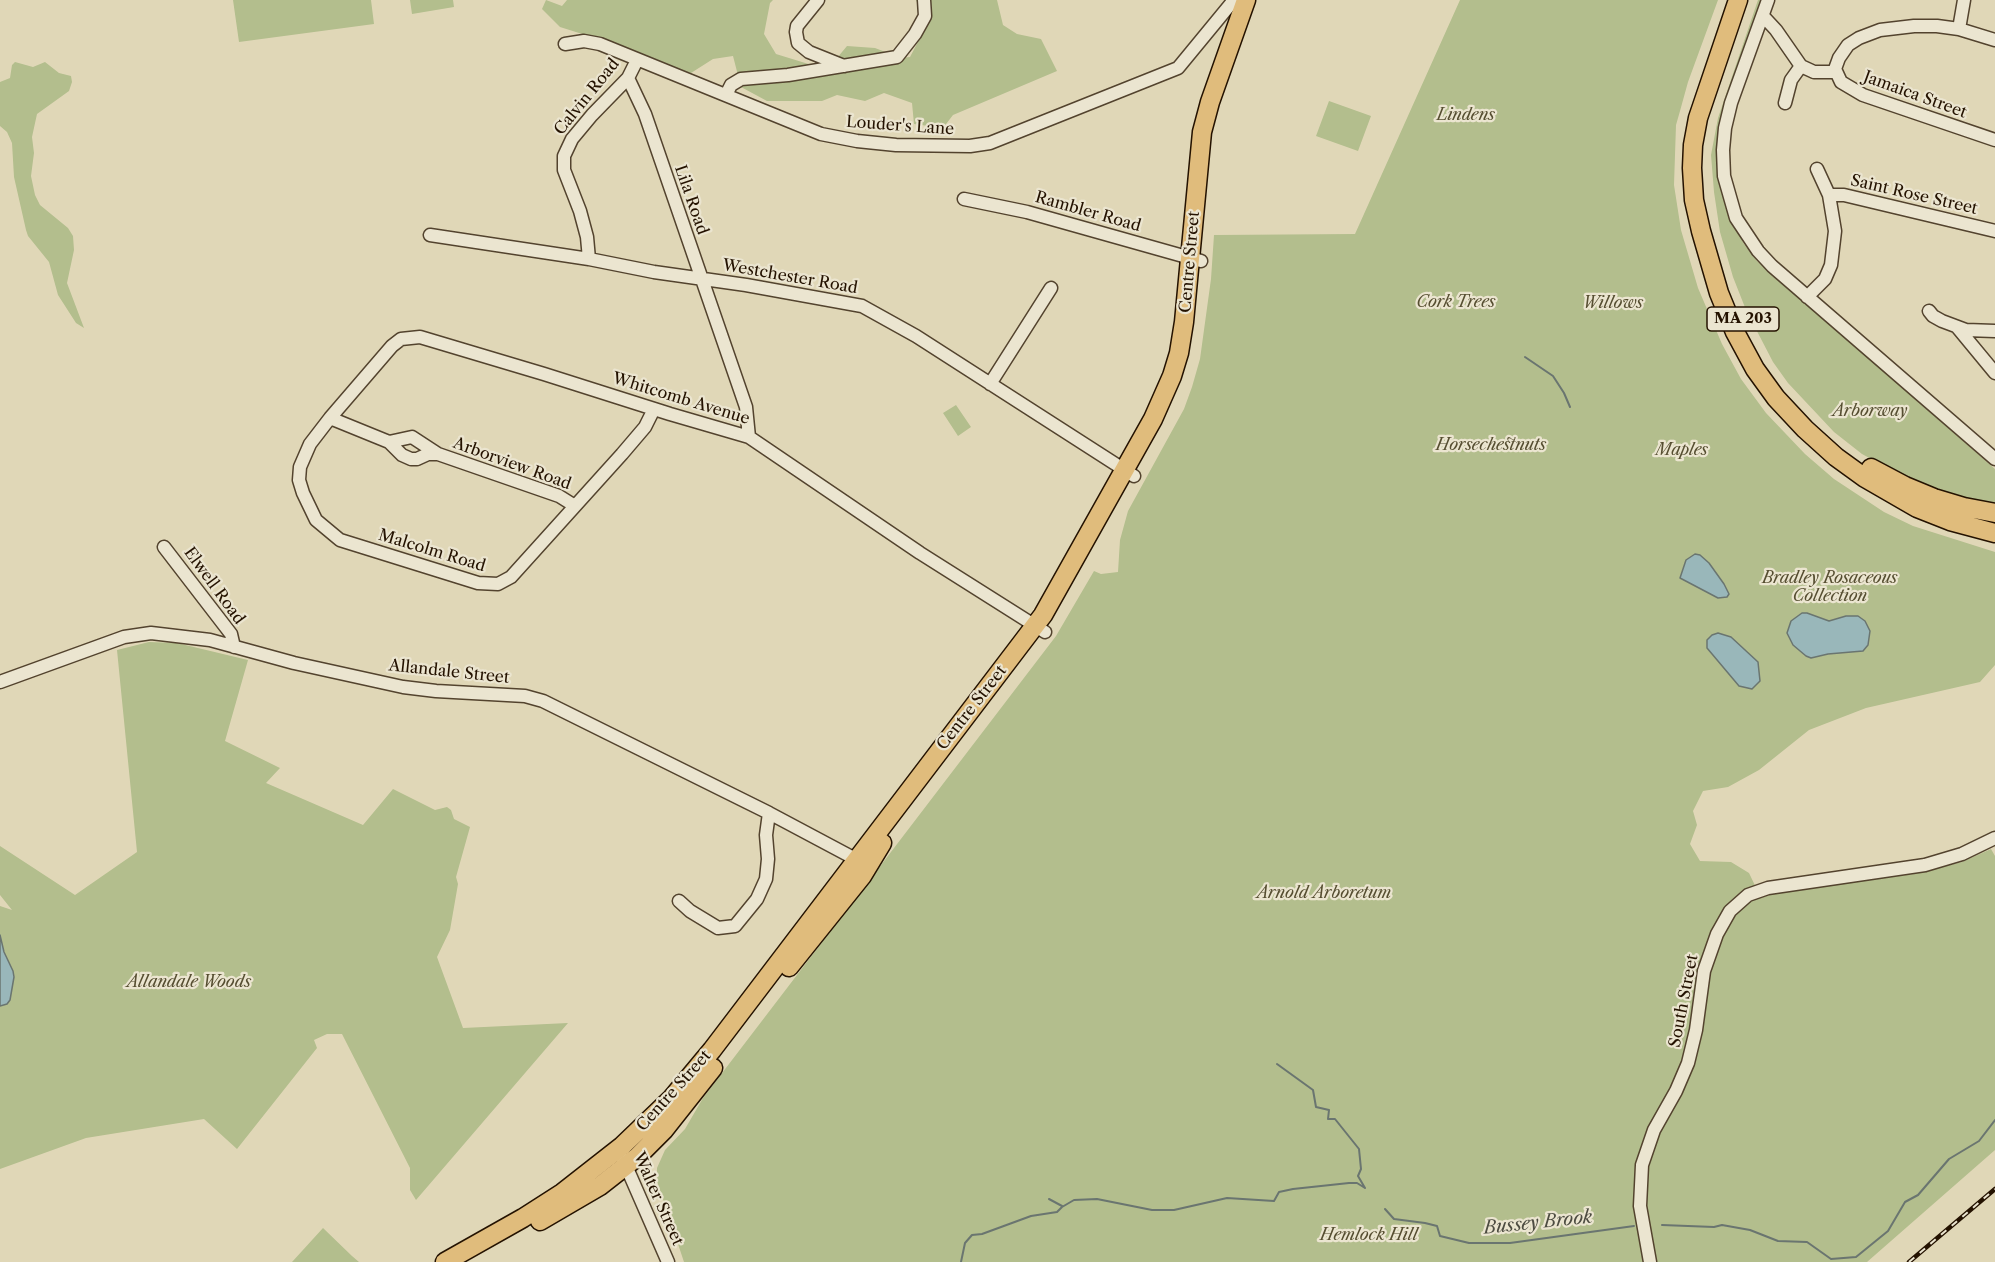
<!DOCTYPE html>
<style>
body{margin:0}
canvas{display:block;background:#e0d7b7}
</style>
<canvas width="1995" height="1262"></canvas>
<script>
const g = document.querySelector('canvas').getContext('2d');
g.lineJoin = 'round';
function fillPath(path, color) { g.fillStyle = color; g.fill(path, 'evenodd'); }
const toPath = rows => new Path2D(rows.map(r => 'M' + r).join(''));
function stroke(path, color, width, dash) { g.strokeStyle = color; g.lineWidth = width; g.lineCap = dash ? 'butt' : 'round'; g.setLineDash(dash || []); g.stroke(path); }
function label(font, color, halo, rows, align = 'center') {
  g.font = font + ' "Libre Caslon Text",serif'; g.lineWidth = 4.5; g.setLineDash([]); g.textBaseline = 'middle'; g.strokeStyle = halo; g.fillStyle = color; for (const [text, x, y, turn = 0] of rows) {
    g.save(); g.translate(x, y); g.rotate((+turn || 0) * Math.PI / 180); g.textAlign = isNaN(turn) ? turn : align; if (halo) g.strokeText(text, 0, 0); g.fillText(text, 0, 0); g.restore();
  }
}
fillPath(toPath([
 [233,0,371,0,374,24,239,42],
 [410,0,453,0,454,7,412,14],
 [546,0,562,6,567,0,773,0,770,3,764,34,776,54,815,66,832,64,847,46,875,48,901,58,910,57,920,38,923,15,916,0,997,0,1003,25,1017,34,1041,39,1057,71,953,115,943,128,914,124,912,103,884,93,865,101,837,95,822,101,767,101,741,87,733,56,713,59,691,73,634,58,614,44,560,27,542,9],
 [1460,0,1718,0,1688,82,1680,111,1676,125,1674,185,1681,230,1698,288,1722,344,1741,379,1766,413,1805,454,1834,479,1884,512,1913,526,1995,552,1995,665,1980,682,1866,708,1809,730,1759,770,1728,787,1703,791,1693,811,1697,825,1690,844,1700,861,1731,862,1749,873,1761,898,1778,892,1914,874,1962,862,1991,849,1995,856,1995,1150,1867,1262,684,1262,657,1181,657,1168,665,1150,685,1129,703,1098,1056,636,1094,571,1101,574,1118,572,1120,540,1128,511,1184,409,1192,387,1200,359,1211,279,1214,235,1355,234],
 [1758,0,1764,0,1720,132,1717,158,1718,173,1721,189,1734,225,1744,244,1757,261,1995,469,1995,505,1924,488,1862,454,1834,432,1788,383,1773,362,1746,310,1733,277,1720,232,1714,192,1711,155,1718,118],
 [15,62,33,67,45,62,59,73,71,76,72,82,69,91,37,114,32,137,34,153,31,176,35,195,40,205,68,228,73,236,74,250,67,283,84,328,76,323,58,295,49,262,28,236,26,230,14,177,12,143,7,132,0,126,0,82,10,78,12,65],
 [1329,101,1371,116,1358,151,1316,136],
 [956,405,971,427,958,436,943,413],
 [149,642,177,643,248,660,225,741,280,768,266,783,363,825,393,789,435,810,447,807,451,810,454,819,470,827,456,877,458,884,450,930,437,957,463,1028,568,1023,416,1200,410,1190,410,1168,342,1034,327,1034,314,1040,317,1048,237,1149,204,1119,86,1138,0,1169,0,906,12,910,0,895,0,846,75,895,137,852,117,650],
 [323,1228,352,1256,359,1262,292,1262]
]), '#b3be8d');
const water = toPath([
 [1695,554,1700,555,1709,563,1724,584,1729,594,1727,597,1718,598,1680,578,1686,560,1695,554],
 [1802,613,1807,613,1829,621,1846,616,1858,616,1865,621,1870,631,1868,645,1863,651,1828,654,1811,658,1806,656,1793,645,1787,633,1791,621,1802,613],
 [1718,633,1731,637,1758,662,1760,681,1752,689,1739,686,1707,648,1707,640,1712,635,1718,633],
 [0,935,4,952,13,971,14,977,10,1000,7,1004,0,1006,0,935]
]);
fillPath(water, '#99b7ba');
stroke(water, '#6a7570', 1.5);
stroke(toPath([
 [1525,357,1553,376,1564,393,1570,407],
 [1277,1064,1313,1090,1316,1107,1329,1110,1328,1119,1335,1119,1359,1149,1361,1169,1358,1176,1365,1188],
 [1049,1199,1062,1206],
 [1385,1209,1394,1219,1425,1223,1437,1226,1440,1236,1469,1243,1510,1243,1634,1226],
 [1662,1225,1714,1227,1722,1225,1750,1230,1778,1241,1807,1242,1831,1259,1856,1257,1888,1231,1905,1202,1918,1195,1949,1159,1979,1141,1995,1120],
 [961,1262,965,1243,972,1235,982,1234,1031,1216,1057,1212,1062,1207,1074,1200,1097,1199,1152,1210,1174,1210,1227,1198,1274,1201,1279,1192,1293,1189,1349,1183,1357,1183,1365,1188]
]), '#6a7570', 2);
const minor = toPath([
 [818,0,797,26,796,32,798,43,809,52,844,66],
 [1768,0,1731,103,1725,128,1723,150,1724,176,1736,218,1758,251,1772,266,1995,459],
 [1763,16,1776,30,1801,66,1814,72,1835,72],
 [1959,29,1964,0],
 [1995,40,1959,29,1937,26,1914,26,1880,30,1859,38,1848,45,1839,58,1835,69,1841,82,1863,95,1995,140],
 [565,44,584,41,600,44,821,134,857,141,896,145,970,146,990,143,1178,68,1234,0],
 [628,78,645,114,746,407,749,437],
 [726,95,731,85,741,79,788,75,897,57,915,34,925,16,924,0],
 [1785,103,1791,80,1801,66],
 [1817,169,1829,195],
 [964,199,1027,212,1201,261],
 [430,235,589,259,654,272,746,285,862,306,916,336,1134,476],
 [589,259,587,237,580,211,564,170,564,156,572,139,592,115,628,78,637,60],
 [1807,297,1825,279,1831,265,1835,231,1829,195,1844,195,1995,231],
 [1929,311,1933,316,1942,321,1966,330,1995,331],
 [1957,327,1995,373],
 [990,384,1051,288],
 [654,409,645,427,622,454,511,577,498,584,478,583,340,540,316,520,303,493,299,480,300,467,310,444,330,418,392,346,401,339,420,337,544,374,670,414,749,437,920,553,1045,632],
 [330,418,389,442,402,455,411,459,417,459,428,454,438,454,559,496,575,506],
 [389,442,412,437,438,454],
 [164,547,231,634,234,647],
 [0,682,124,637,151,633,210,640,294,663,403,687,436,691,525,696,543,701,769,813,863,863],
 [679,901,690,911,718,928,735,926,757,899,766,879,768,859,766,835,769,813],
 [623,1159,668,1262],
 [1650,1262,1640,1206,1642,1165,1654,1130,1676,1091,1688,1063,1696,1030,1704,971,1717,934,1730,911,1748,895,1768,888,1925,865,1962,854,1995,838]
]);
const highway = toPath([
 [1738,0,1698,118,1693,145,1692,168,1694,200,1701,231,1719,293,1735,332,1755,369,1776,398,1805,429,1836,457,1865,478,1917,508,1950,521,1995,533],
 [1871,468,1905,486,1934,498,1964,507,1995,513],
 [789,967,862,876,882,843],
 [540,1221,600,1186,637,1157,664,1130,713,1068],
 [445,1262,523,1218,562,1193,622,1146,672,1098,712,1050,1043,615,1153,419,1172,376,1179,353,1184,322,1202,132,1210,102,1246,0]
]);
stroke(minor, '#53432e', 15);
stroke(highway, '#241200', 21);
stroke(minor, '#ebe5d0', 12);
stroke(highway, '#e0bc7c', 18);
const rail = toPath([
 [1909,1262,1995,1189]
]);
stroke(rail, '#241200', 4.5);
stroke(rail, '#ebe5d0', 2, [7]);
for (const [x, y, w] of [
 [1743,319,72]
]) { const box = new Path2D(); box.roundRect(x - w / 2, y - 12, w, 24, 4.5); g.fillStyle = '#ebe5d0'; g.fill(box); stroke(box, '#241200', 1.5); }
label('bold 15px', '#241200', null, [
 ["MA 203",1743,319]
]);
label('16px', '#241200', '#ebe5d0', [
 ["Jamaica Street",1915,95,20],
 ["Calvin Road",587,97,-51],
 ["Louder's Lane",900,126,4],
 ["Saint Rose Street",1914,195,13],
 ["Lila Road",691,200,71],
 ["Rambler Road",1088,212,16],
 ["Centre Street",1190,262,-85],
 ["Westchester Road",790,277,10],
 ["Whitcomb Avenue",681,399,17],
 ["Arborview Road",512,464,20],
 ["Malcolm Road",432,551,17],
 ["Elwell Road",214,586,54],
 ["Allandale Street",449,672,6],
 ["Centre Street",972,708,-52],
 ["South Street",1684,1001,-79],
 ["Centre Street",674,1091,-48],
 ["Walter Street",658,1199,66]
]);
label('italic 16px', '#564e31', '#ebe5d0', [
 ["Lindens",1466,115],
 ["Cork Trees",1456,302],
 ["Willows",1613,303],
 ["Arborway",1870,411],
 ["Horsechestnuts",1491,445],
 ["Maples",1682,450],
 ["Bradley Rosaceous",1830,578],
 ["Collection",1830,596],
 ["Arnold Arboretum",1324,893],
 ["Allandale Woods",189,982],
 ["Hemlock Hill",1369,1235]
]);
label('italic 18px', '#4d4c41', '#ebe5d0', [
 ["Bussey Brook",1538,1223,-6]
]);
</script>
